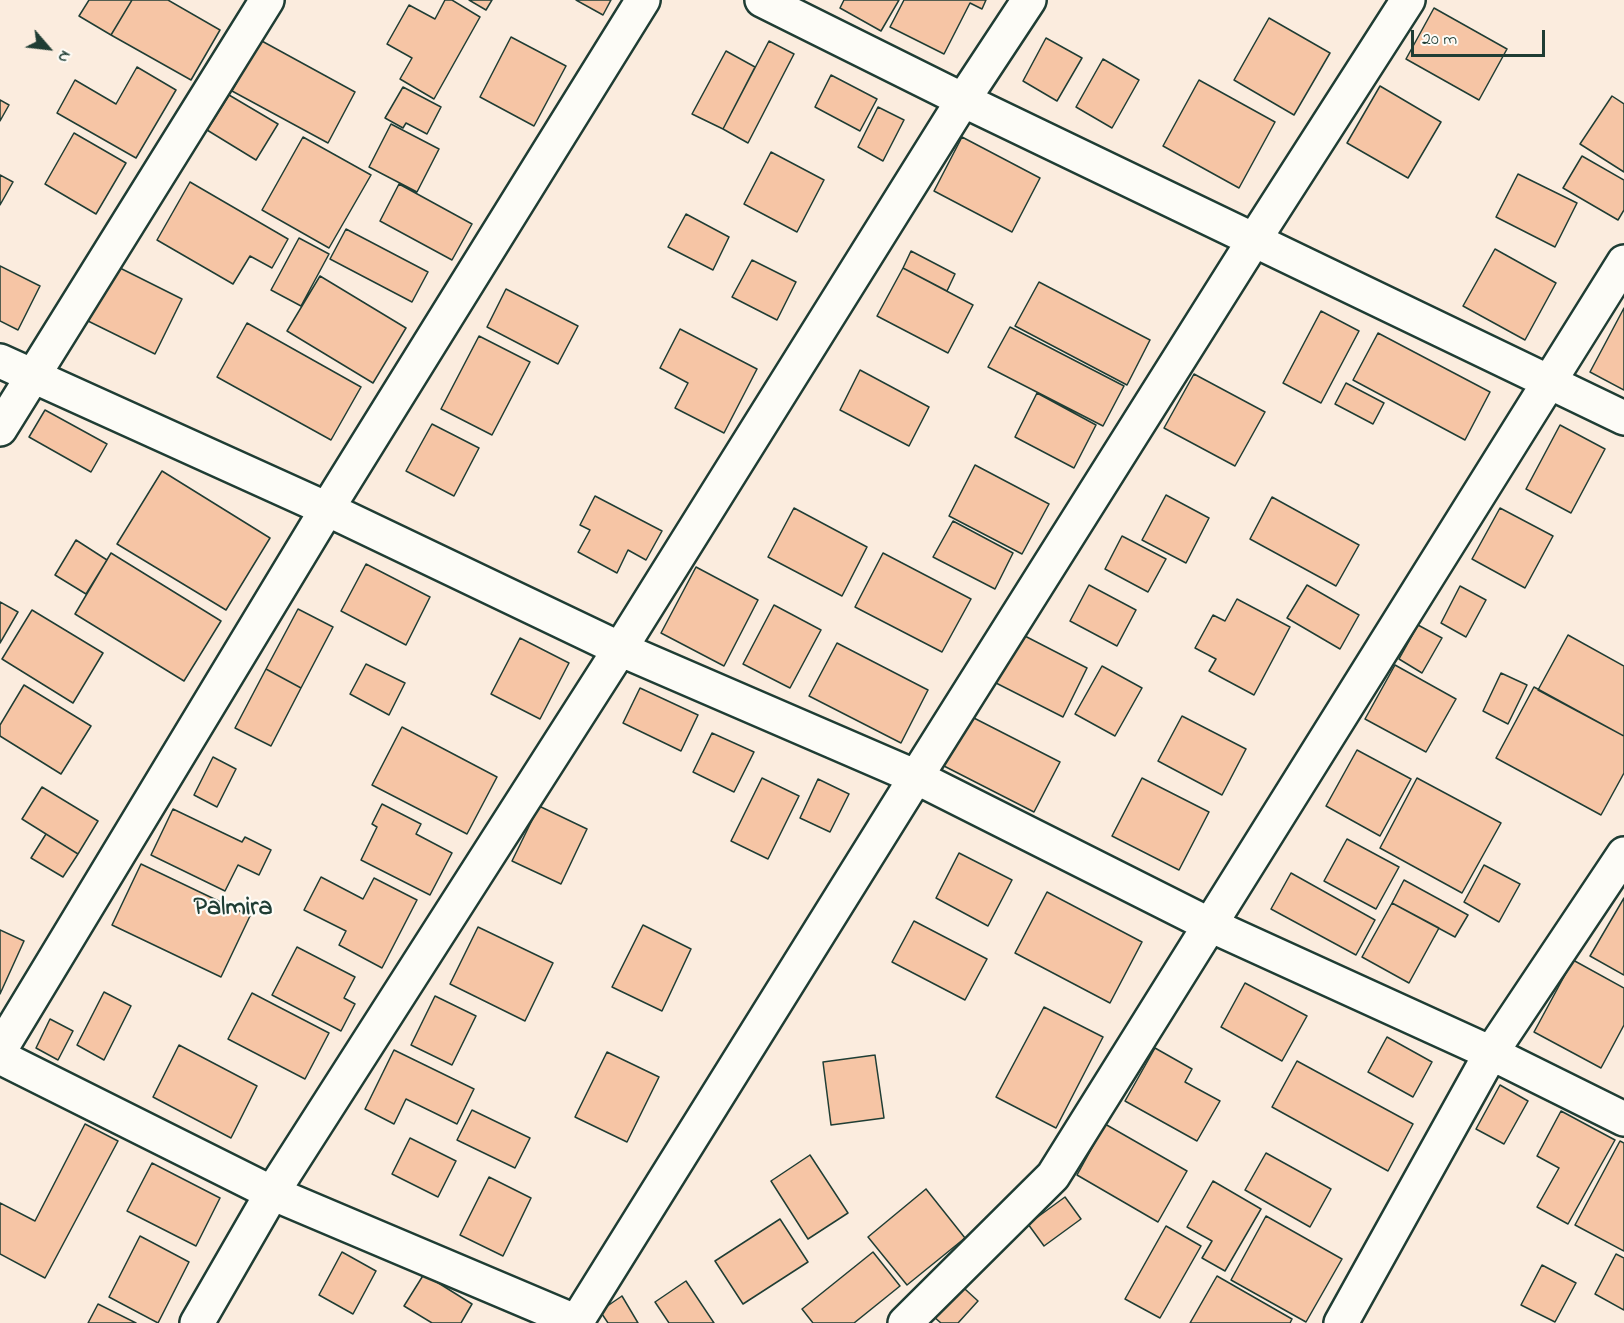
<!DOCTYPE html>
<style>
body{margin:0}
#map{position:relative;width:1624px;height:1323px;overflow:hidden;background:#fbecde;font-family:"Indie Flower",sans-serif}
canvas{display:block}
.north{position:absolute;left:18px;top:18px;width:60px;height:60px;-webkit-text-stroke:4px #fdfcf7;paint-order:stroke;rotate:118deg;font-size:16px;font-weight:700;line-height:24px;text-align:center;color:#1f3d34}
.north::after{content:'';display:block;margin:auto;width:21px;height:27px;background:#1f3d34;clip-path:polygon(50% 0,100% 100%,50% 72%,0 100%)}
.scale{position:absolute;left:1411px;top:30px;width:134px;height:27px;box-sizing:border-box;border:3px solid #1f3d34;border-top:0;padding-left:8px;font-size:18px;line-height:21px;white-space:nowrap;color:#1f3d34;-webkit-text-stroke:4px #fdfcf7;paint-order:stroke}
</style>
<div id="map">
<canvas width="1624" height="1323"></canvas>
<div class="north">N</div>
<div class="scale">20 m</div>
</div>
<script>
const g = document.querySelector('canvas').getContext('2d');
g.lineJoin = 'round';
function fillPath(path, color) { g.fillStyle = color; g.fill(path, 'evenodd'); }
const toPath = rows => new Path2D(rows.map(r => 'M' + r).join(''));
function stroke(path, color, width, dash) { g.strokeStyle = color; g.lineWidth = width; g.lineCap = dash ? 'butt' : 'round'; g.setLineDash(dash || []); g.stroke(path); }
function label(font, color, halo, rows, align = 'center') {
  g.font = font + ' "Indie Flower",sans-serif'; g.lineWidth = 4.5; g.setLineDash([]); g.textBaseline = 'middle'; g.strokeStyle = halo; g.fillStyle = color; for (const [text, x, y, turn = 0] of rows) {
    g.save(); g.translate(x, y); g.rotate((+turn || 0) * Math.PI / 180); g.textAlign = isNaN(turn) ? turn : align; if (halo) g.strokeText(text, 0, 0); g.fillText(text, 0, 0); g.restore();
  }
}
const building = toPath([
 [89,0,132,0,111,35,79,16,89,0],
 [132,0,168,0,220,30,191,80,111,35,132,0],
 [445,0,452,0,480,17,434,99,400,79,412,58,387,44,409,5,435,19,445,0],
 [469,0,492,0,486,10,469,0],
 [576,0,611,0,603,15,576,0],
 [844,0,899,0,881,31,840,8,844,0],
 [904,0,986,0,982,9,970,3,944,54,890,27,904,0],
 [1434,8,1507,49,1479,100,1406,59,1434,8],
 [1269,18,1330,53,1294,115,1234,80,1269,18],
 [511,37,566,66,534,126,480,97,511,37],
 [1046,38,1082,58,1057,101,1023,81,1046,38],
 [260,40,355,92,328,143,232,91,260,40],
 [769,41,794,54,748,143,723,129,769,41],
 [726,51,755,67,723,129,692,114,726,51],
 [1103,59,1139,80,1112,128,1076,107,1103,59],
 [137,67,176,90,136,158,57,113,75,80,116,104,137,67],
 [831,75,877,99,860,131,815,107,831,75],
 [1199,80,1275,122,1239,188,1163,146,1199,80],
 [1380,86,1441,122,1408,178,1347,143,1380,86],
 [403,87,441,107,427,134,406,123,403,128,385,118,403,87],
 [229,95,278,124,256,160,207,130,229,95],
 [1612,96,1624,104,1624,172,1580,144,1612,96],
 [0,100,9,105,0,121,0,100],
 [878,107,904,120,883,161,858,147,878,107],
 [391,124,439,149,417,192,369,167,391,124],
 [74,133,126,163,96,214,45,184,74,133],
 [303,137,371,175,329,248,262,210,303,137],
 [962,137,1040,178,1012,232,934,191,962,137],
 [771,152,824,180,797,232,744,204,771,152],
 [1582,156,1624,180,1624,210,1618,220,1563,188,1582,156],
 [1518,174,1577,203,1555,247,1496,217,1518,174],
 [0,175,13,182,0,205,0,175],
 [190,182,288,239,272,268,250,256,233,284,157,240,190,182],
 [399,184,472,224,452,260,380,221,399,184],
 [686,214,729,237,713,270,668,247,686,214],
 [346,229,428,272,412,302,330,259,346,229],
 [299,238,329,254,301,306,271,290,299,238],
 [1495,249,1556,283,1525,340,1463,306,1495,249],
 [911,251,955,274,947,291,903,268,911,251],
 [752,260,796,282,777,320,732,297,752,260],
 [0,266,40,286,18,330,0,321,0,266],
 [116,266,182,299,155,354,88,321,116,266],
 [903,268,973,305,948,353,877,316,903,268],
 [320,276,406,328,373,383,287,331,320,276],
 [1039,282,1150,340,1127,385,1015,326,1039,282],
 [506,289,578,326,558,364,487,327,506,289],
 [1624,308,1624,390,1590,372,1624,308],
 [1321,311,1359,331,1321,403,1283,383,1321,311],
 [247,323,361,387,331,440,217,377,247,323],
 [1010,327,1124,386,1103,426,988,367,1010,327],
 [680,329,757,369,724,433,675,408,688,383,660,368,680,329],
 [1378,333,1490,392,1465,440,1353,380,1378,333],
 [479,336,530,362,492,435,441,409,479,336],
 [860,370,929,407,909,446,840,410,860,370],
 [1194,374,1265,412,1235,466,1164,428,1194,374],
 [1346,383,1384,403,1373,424,1335,404,1346,383],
 [1037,393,1096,425,1074,468,1015,437,1037,393],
 [45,410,107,444,91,472,29,437,45,410],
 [432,424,479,448,454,496,406,471,432,424],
 [1560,425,1605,449,1571,513,1526,489,1560,425],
 [975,465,1049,504,1022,554,949,516,975,465],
 [162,471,270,538,226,610,117,544,162,471],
 [1166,495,1209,518,1186,563,1142,540,1166,495],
 [595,496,662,531,646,560,628,550,617,573,578,552,590,530,580,525,595,496],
 [1272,497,1359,545,1336,586,1250,539,1272,497],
 [794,508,867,547,842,596,768,557,794,508],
 [1500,508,1553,536,1525,588,1472,559,1500,508],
 [953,521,1013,553,995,589,933,557,953,521],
 [1122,536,1166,559,1148,592,1105,569,1122,536],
 [76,540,107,560,86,594,55,575,76,540],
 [111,553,221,621,184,681,75,614,111,553],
 [883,553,971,599,942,652,855,607,883,553],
 [366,564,430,597,406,645,341,611,366,564],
 [696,567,758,600,724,666,661,633,696,567],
 [1089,585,1136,610,1117,646,1070,621,1089,585],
 [1307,585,1359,615,1340,649,1287,618,1307,585],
 [1460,586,1486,600,1466,637,1441,623,1460,586],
 [1237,599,1290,627,1254,695,1209,671,1216,659,1195,648,1213,615,1225,621,1237,599],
 [0,602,18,612,0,643,0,602],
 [774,605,821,630,790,688,743,664,774,605],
 [298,609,333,627,301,688,266,669,298,609],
 [32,610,103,653,73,703,2,659,32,610],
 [1418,625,1442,638,1422,673,1399,659,1418,625],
 [1021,634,1087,668,1063,717,996,683,1021,634],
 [1568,635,1624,666,1624,736,1538,690,1568,635],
 [520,638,569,663,540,719,491,694,520,638],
 [837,643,928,690,901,743,809,696,837,643],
 [366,664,405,683,389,715,350,694,366,664],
 [1395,665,1456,699,1426,752,1365,719,1395,665],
 [1102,666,1142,688,1115,736,1075,714,1102,666],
 [266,669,301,688,271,746,235,728,266,669],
 [1501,673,1527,685,1508,724,1483,711,1501,673],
 [24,685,91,726,61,774,0,736,0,725,24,685],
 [1534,687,1624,736,1624,773,1601,815,1496,758,1534,687],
 [640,688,698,715,681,751,623,723,640,688],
 [970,716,1060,762,1034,812,944,766,970,716],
 [1182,716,1246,749,1222,795,1158,761,1182,716],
 [402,727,497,777,467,834,372,785,402,727],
 [712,733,754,752,734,792,693,772,712,733],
 [1357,750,1411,779,1380,836,1326,806,1357,750],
 [213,757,236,769,217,807,194,795,213,757],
 [762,778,799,796,768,859,731,841,762,778],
 [1142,778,1209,812,1179,870,1112,836,1142,778],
 [1417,778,1501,823,1462,893,1380,848,1417,778],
 [818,779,849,794,830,832,800,818,818,779],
 [42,787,98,821,78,854,22,819,42,787],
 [382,804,421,824,416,834,452,853,430,895,361,860,377,827,372,824,382,804],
 [539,806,587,829,561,884,512,861,539,806],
 [173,809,242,842,245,837,271,850,259,875,238,865,225,891,151,855,173,809],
 [46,834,78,854,63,877,31,858,46,834],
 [1347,839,1399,867,1376,909,1324,881,1347,839],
 [959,853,1012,880,988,926,936,898,959,853],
 [141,864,250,916,221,977,112,925,141,864],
 [1484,865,1520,884,1499,922,1464,902,1484,865],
 [1291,873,1375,920,1356,955,1271,909,1291,873],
 [321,877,363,899,374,878,417,900,382,968,339,945,346,931,304,910,321,877],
 [1404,880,1468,915,1455,937,1392,903,1404,880],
 [1047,892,1142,942,1110,1003,1015,953,1047,892],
 [1624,898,1624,975,1590,956,1624,898],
 [1392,903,1439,928,1409,983,1362,957,1392,903],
 [914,921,987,959,965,1000,892,962,914,921],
 [643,925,691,949,662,1011,612,987,643,925],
 [478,927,553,963,525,1021,450,984,478,927],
 [0,930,24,941,0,994,0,930],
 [297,947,355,977,344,998,355,1004,341,1031,272,995,297,947],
 [1573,960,1624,988,1624,1025,1601,1068,1534,1032,1573,960],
 [1245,983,1307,1016,1282,1061,1221,1027,1245,983],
 [104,992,131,1006,104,1060,77,1045,104,992],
 [252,993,329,1033,305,1079,228,1039,252,993],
 [435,996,476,1016,452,1065,411,1045,435,996],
 [1044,1007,1103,1037,1056,1128,996,1097,1044,1007],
 [50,1019,73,1031,58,1060,36,1048,50,1019],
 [1387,1037,1432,1062,1413,1097,1368,1072,1387,1037],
 [179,1045,257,1086,231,1138,153,1097,179,1045],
 [1155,1048,1192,1069,1185,1082,1220,1101,1197,1141,1125,1101,1155,1048],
 [394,1050,474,1089,457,1124,406,1099,394,1124,365,1109,394,1050],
 [607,1052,659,1077,627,1142,575,1117,607,1052],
 [875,1055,884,1118,831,1125,823,1062,875,1055],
 [1297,1061,1413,1124,1388,1171,1272,1107,1297,1061],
 [1500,1085,1528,1101,1504,1144,1476,1129,1500,1085],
 [472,1110,530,1138,515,1168,457,1140,472,1110],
 [1561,1111,1615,1140,1568,1224,1537,1207,1559,1168,1537,1156,1561,1111],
 [85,1124,118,1141,45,1278,0,1254,0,1203,35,1221,85,1124],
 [1105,1124,1187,1171,1158,1222,1077,1175,1105,1124],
 [410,1138,456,1161,438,1197,392,1174,410,1138],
 [1620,1141,1624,1143,1624,1251,1575,1225,1620,1141],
 [1266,1153,1331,1189,1310,1227,1245,1190,1266,1153],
 [810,1155,848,1213,808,1239,771,1181,810,1155],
 [152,1163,220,1198,196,1246,127,1211,152,1163],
 [489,1177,531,1198,503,1256,460,1235,489,1177],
 [1213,1181,1261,1209,1225,1271,1202,1258,1212,1241,1187,1227,1213,1181],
 [926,1189,965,1238,907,1285,868,1237,926,1189],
 [1065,1197,1081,1219,1044,1246,1028,1224,1065,1197],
 [1266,1216,1342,1259,1306,1322,1231,1280,1266,1216],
 [780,1219,808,1262,743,1304,715,1261,780,1219],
 [1166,1226,1201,1246,1160,1318,1125,1299,1166,1226],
 [140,1236,189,1262,158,1323,109,1297,140,1236],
 [342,1252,376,1271,353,1314,319,1295,342,1252],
 [873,1252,900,1286,854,1323,813,1323,802,1309,873,1252],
 [1616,1254,1624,1258,1624,1310,1595,1294,1616,1254],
 [1542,1265,1576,1283,1555,1322,1521,1305,1542,1265],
 [424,1274,472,1304,461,1323,432,1323,404,1306,424,1274],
 [1217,1276,1292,1319,1290,1323,1190,1323,1217,1276],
 [954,1279,978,1301,958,1323,941,1323,926,1310,954,1279],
 [686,1281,714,1323,669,1323,655,1302,686,1281],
 [622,1296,638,1323,608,1323,600,1311,622,1296],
 [98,1304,136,1323,88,1323,98,1304]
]);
fillPath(building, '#f6c5a5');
stroke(building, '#1f3d34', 1.5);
const street = toPath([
 [762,0,963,100,1624,418],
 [0,361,327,509,620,649,916,777,1208,924,1491,1053,1624,1119],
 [0,429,267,0],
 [0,1050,327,509,643,0],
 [0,1057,272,1193,579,1323],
 [577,1321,916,777,1254,240,1408,0],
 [197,1323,272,1193,620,649,963,100,1029,0],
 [905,1323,1053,1176,1624,262],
 [1341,1323,1491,1053,1624,854]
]);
stroke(street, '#1f3d34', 38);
stroke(street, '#fdfcf7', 33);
label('bold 26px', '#1f3d34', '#fdfcf7', [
 ["Palmira",233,910]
]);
</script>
